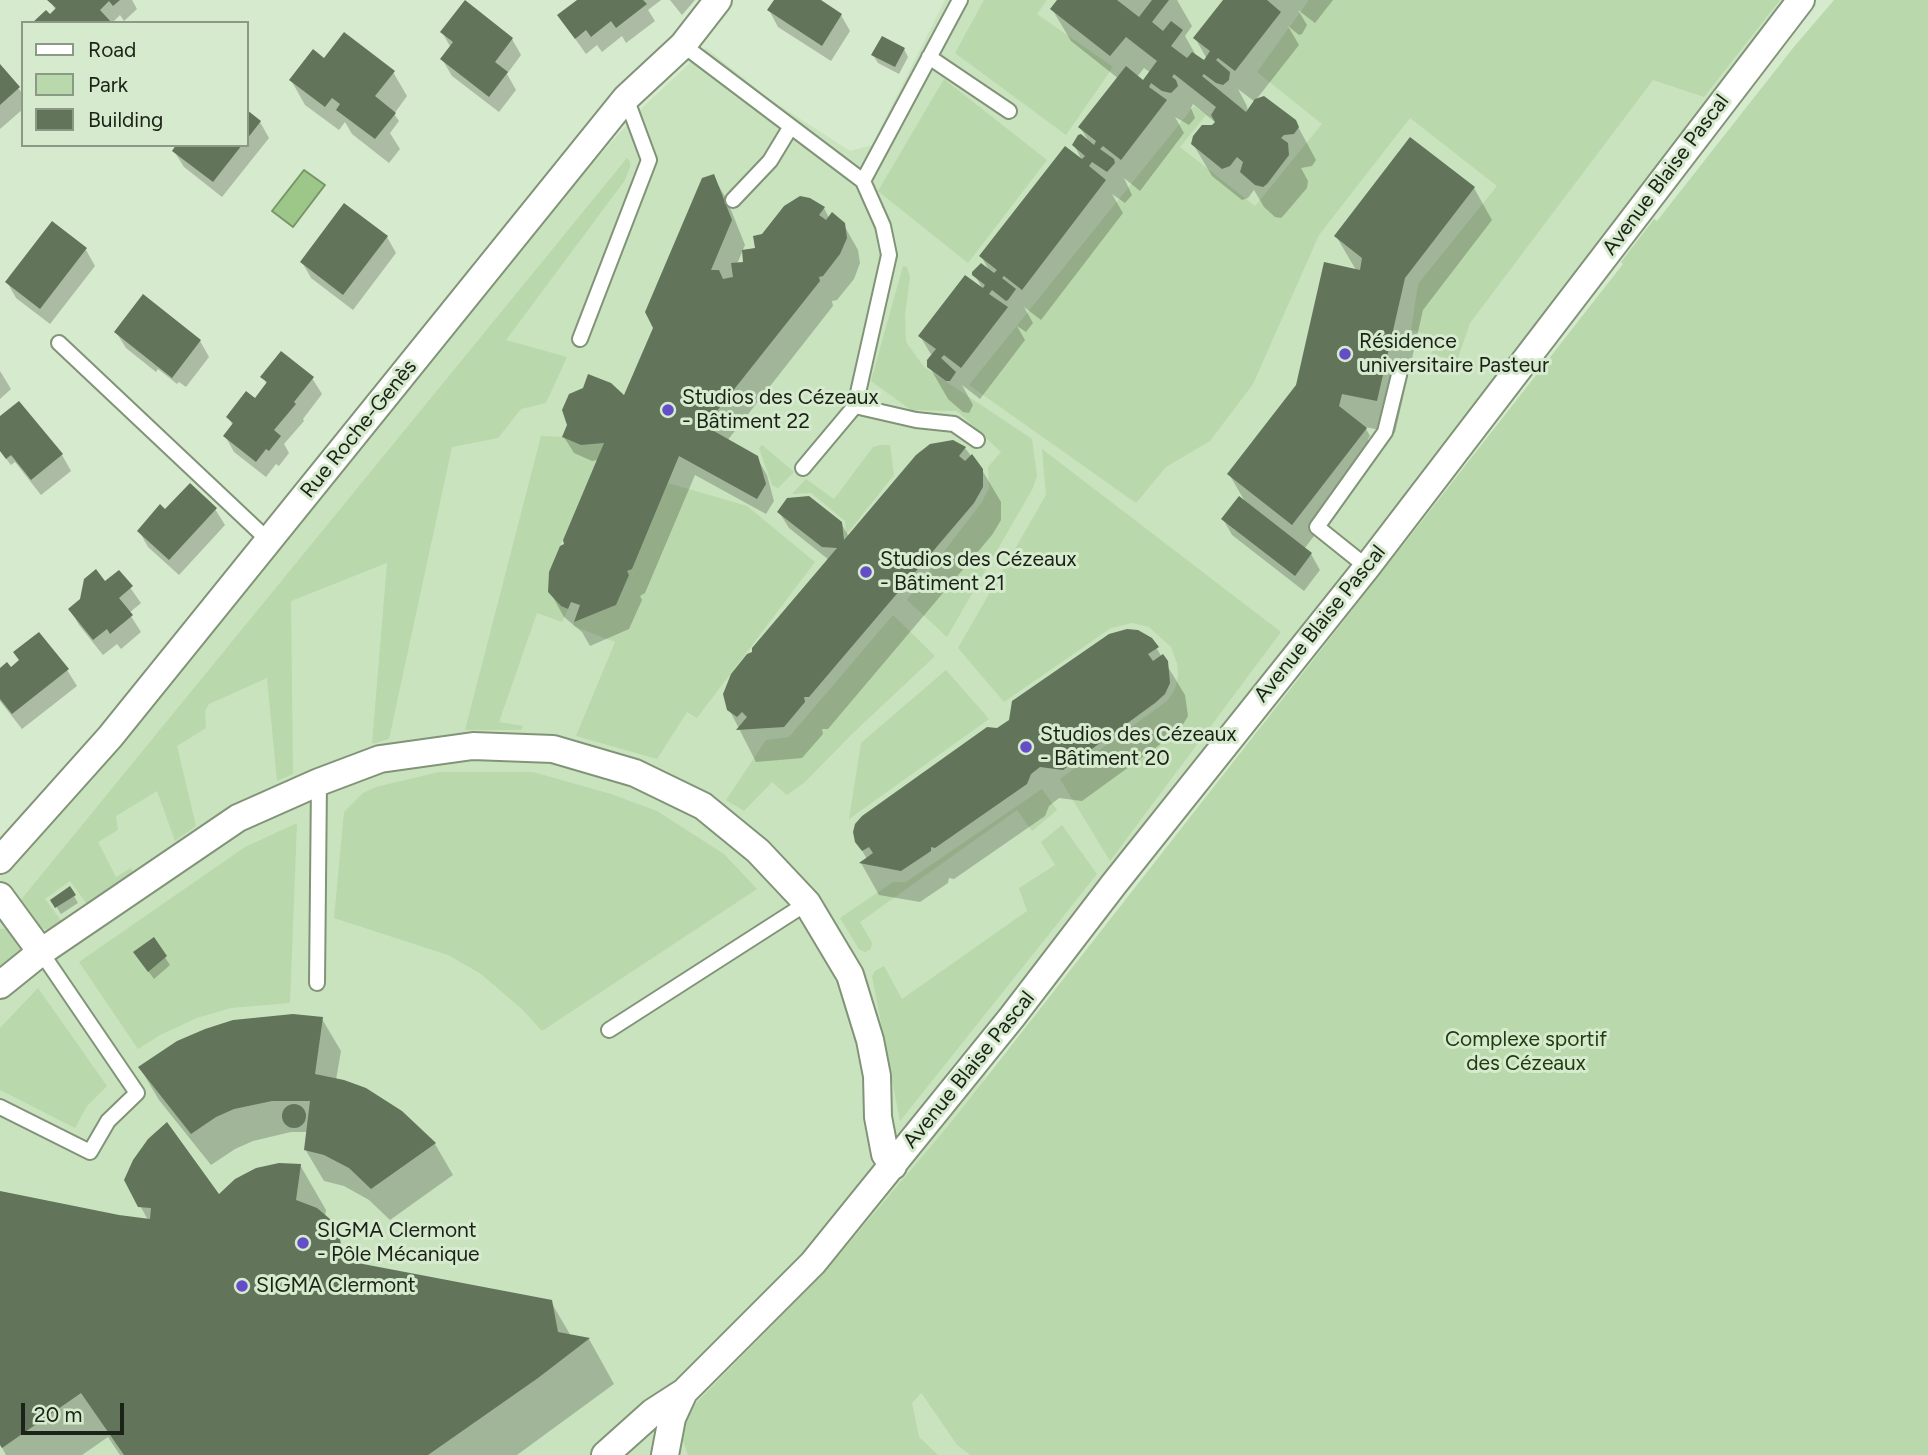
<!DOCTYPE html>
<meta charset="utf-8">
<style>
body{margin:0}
#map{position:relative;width:1928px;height:1455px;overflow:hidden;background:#d6eacd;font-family:Figtree,sans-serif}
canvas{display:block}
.legend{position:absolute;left:21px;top:21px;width:228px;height:126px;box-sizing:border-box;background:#d6eacd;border:2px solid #8b9a85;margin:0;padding:9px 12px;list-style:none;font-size:21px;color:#1b2218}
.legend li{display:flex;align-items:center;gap:14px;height:35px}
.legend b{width:35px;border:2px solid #8b9a85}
.scale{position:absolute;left:21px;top:1403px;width:103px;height:32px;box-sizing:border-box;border:4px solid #1b2218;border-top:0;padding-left:9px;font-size:21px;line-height:24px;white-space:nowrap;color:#1b2218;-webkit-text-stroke:5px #d6eacd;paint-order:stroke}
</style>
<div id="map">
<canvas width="1928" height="1455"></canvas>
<ul class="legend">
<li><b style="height:9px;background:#fff"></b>Road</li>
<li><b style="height:19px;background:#b9d8ab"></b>Park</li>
<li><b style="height:19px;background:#62745a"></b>Building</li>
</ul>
<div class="scale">20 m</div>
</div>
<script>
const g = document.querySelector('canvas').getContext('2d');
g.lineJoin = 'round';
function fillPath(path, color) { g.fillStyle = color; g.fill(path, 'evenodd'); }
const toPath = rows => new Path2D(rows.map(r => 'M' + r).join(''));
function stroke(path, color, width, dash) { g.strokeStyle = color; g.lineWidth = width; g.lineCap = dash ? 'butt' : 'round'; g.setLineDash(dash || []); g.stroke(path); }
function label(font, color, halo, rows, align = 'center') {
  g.font = font + ' Figtree,sans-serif'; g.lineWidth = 6; g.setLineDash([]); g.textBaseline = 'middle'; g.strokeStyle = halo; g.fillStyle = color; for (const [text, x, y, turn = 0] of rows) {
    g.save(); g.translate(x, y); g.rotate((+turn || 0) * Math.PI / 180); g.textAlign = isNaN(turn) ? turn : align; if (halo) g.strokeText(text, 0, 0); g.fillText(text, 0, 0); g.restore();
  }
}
fillPath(toPath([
 [945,0,1801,0,1012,1017,969,1113,841,1267,922,1395,957,1445,970,1455,0,1455,0,860,422,352,643,107,706,48,768,98,850,151,872,145]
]), '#cae3bf');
fillPath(toPath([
 [984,0,1047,0,1037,14,1113,67,1066,135,955,53],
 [1309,0,1780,0,1704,97,1653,80,1470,323,1457,361,1431,354,1436,337,1411,330,1418,284,1497,186,1410,118,1319,235,1253,384,1210,441,1166,467,1136,503,969,385,1194,106,1206,115,1180,147,1255,206,1322,124,1257,72],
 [1834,0,1928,0,1928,1455,970,1455,957,1445,921,1393,912,1403,919,1437,938,1455,688,1455,681,1436,684,1418,697,1402,823,1274,953,1120,1623,264,1621,262,1654,219,1657,221,1793,48],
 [944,79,1047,160,968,263,878,191],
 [627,158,630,161,630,167,625,180,506,340,567,357,546,403,521,409,498,438,452,447,389,739,372,744,387,563,291,601,293,774,277,781,267,678,209,704,205,711,206,728,177,746,196,826,175,841,157,791,116,816,118,830,98,842,116,877,131,868,133,872,87,904,70,881,45,899,62,922,50,930,38,928,20,901],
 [903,266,907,267,910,277,905,316,906,342,924,367,1032,439,1037,476,1033,488,947,637,907,600,982,502,989,488,988,467,1001,452,957,411,911,410,871,381],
 [541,436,562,437,581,445,604,443,549,572,548,592,561,606,568,609,562,622,537,613,499,722,523,726,521,730,465,730],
 [762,445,794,472,778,488,772,485,759,448],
 [880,445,890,445,894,475,846,535,845,521,811,493,792,494,806,479,834,499,873,447],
 [1042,449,1281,632,1110,861,1060,779,1167,701,1175,689,1178,676,1177,663,1171,647,1149,627,1132,623,1111,628,1004,702,958,648,1046,495],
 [668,483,747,506,815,562,697,718,687,712,657,759,576,736,615,642,573,626,574,622,616,605,629,575,627,571,632,569],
 [893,615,935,656,852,734,805,782,787,795,772,782,744,811,726,800,766,740,789,737],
 [946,670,989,719,849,819,861,743],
 [439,772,533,772,611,794,657,811,724,854,757,889,542,1031,523,1010,481,974,448,955,334,918,344,812,363,793,376,787],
 [1042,789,1057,810,1032,831,1017,810,860,922,872,943,871,949,865,952,859,949,840,918,893,882,906,882],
 [297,823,290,1003,231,1008,197,1018,160,1035,138,1049,79,962,245,847],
 [1062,825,1097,874,900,1121,872,976,875,971,884,966,902,999,1027,911,1019,888,1055,865,1041,842],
 [0,929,11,929,27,959,0,978],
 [38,988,107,1086,87,1106,75,1128,0,1090,0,1028]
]), '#b9d8ab');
const water = toPath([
 [304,170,325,185,293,227,272,211,304,170]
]);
fillPath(water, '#9dc789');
stroke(water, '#769667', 2);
fillPath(toPath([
 [50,0,132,0,137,9,124,21,120,15,112,23,35,23,49,17,56,11],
 [580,0,661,0,648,10,655,21,626,43,622,36,602,52,597,45,586,54,559,16],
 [670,0,695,0,682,15],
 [776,0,818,0,841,15,850,31,831,61,778,27,769,10],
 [1060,0,1177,0,1192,26,1185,36,1197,57,1205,63,1207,59,1195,38,1225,0,1333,0,1315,23,1298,10,1307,25,1302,34,1299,35,1288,26,1299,45,1255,101,1295,121,1316,160,1312,166,1301,168,1308,181,1307,188,1284,215,1281,218,1275,217,1264,207,1254,190,1248,198,1242,200,1212,176,1193,144,1216,123,1193,104,1191,108,1195,118,1189,125,1175,117,1184,133,1140,191,1124,178,1132,195,1125,203,1112,194,1123,213,1041,320,1024,307,1033,323,1026,332,1017,326,1025,340,980,399,962,385,973,405,969,413,963,412,948,399,929,366,932,356,920,336,984,291,974,274,990,272,981,256,1083,162,1074,145,1089,142,1080,127,1119,79,1071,41,1052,9],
 [1144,68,1151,73,1143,83,1137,77],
 [1238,89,1255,102,1248,113,1247,106],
 [442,32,512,39,521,55,507,74,516,90,499,112,452,76,442,59,451,48],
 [904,49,908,57,899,74,878,63,873,55],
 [324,60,393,72,407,96,394,114,399,121,390,133,400,149,389,163,352,134,345,122,339,130,305,105,291,80],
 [0,66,23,94,23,109,0,129],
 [247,112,260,122,269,138,222,197,184,167,174,151,179,145,247,145],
 [713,176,727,200,745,245,737,264,745,263,756,249,762,236,809,199,824,208,829,218,844,225,858,250,860,263,854,279,837,300,832,301,833,306,727,441,757,458,767,475,774,501,766,514,695,475,645,593,640,596,642,600,629,629,590,646,582,632,564,617,550,592,598,460,592,461,574,453,564,437,624,399,655,328],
 [1474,188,1492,220,1423,310,1395,433,1365,427,1370,436,1368,439,1377,455,1304,549,1311,554,1320,570,1304,591,1232,535,1223,519,1247,505,1229,474,1298,386,1356,270,1336,236],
 [387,237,396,253,353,310,311,278,302,262],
 [86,250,95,266,50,324,16,298,7,282],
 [116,332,200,341,209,357,186,387,179,382,177,384,158,369,156,372,126,348],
 [0,371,11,389,0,399],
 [263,377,312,378,322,394,303,419,304,421,284,444,289,453,279,466,276,464,266,477,234,452,225,436,233,426,228,417,255,400,267,385],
 [0,419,62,455,71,471,41,495,15,462,11,465,0,451],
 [952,442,965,448,982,470,1001,502,1001,520,992,535,828,729,822,729,823,734,802,758,756,762,729,709,754,654,829,560,789,528,779,512,841,523,849,537],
 [215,509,225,525,179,575,148,547,139,531,165,512],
 [119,572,141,603,129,613,141,632,121,649,117,644,103,655,79,625,70,609],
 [1151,639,1185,695,1188,716,1182,726,1173,735,1082,801,1059,798,1049,806,1045,816,954,879,949,878,948,883,920,902,879,895,861,863,867,859,857,842,998,730],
 [0,670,67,670,77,686,22,729,0,701],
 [70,889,78,903,61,914,52,900],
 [153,939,170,965,154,979,140,960],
 [322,1019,341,1051,336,1080,401,1113,435,1144,453,1175,390,1220,369,1200,344,1186,324,1181,305,1149,308,1132,291,1132,253,1141,235,1149,211,1165,159,1100,140,1068],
 [300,1165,326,1210,325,1217,354,1264,551,1302,571,1336,589,1339,614,1384,517,1455,120,1455,108,1437,82,1455,6,1455,0,1444,0,1193,118,1217,148,1220,126,1180,218,1197]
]), '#0003');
fillPath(toPath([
 [47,0,120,0,113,6,109,1,100,10,112,23,32,23,46,10,50,14,56,8],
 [465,0,513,38,495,62,508,72,489,97,440,59,453,42,440,32],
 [577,0,643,0,647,4,616,28,611,21,591,37,586,30,575,39,557,15],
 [774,0,821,0,842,14,822,46,767,10],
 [1057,0,1117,0,1139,17,1152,0,1169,0,1152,22,1163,31,1171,21,1183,30,1171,46,1187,58,1192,52,1204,60,1210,51,1193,38,1223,0,1267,0,1281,12,1235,71,1218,58,1216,60,1230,72,1229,80,1223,85,1216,83,1204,74,1202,76,1246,112,1255,99,1264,96,1296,120,1299,127,1294,134,1284,135,1281,138,1288,143,1289,155,1267,184,1263,187,1255,185,1240,172,1243,162,1237,157,1230,166,1222,169,1191,144,1193,136,1202,125,1212,125,1215,122,1211,115,1216,107,1174,74,1172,77,1176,80,1178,86,1171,93,1162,91,1151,83,1149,87,1167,100,1121,160,1103,146,1100,149,1114,159,1115,163,1107,172,1092,162,1089,166,1106,180,1022,290,1004,276,1002,278,1016,289,1008,300,1006,301,992,290,989,294,1008,307,961,368,944,355,941,358,956,372,950,381,946,381,927,367,927,360,936,349,918,336,965,275,983,288,985,285,972,275,972,272,981,263,994,273,997,270,979,256,1065,146,1082,159,1085,156,1072,145,1078,135,1081,134,1094,145,1096,141,1078,127,1126,66,1143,80,1157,61,1126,37,1110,56,1050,9],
 [344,32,395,71,375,96,396,113,375,139,336,110,340,104,332,98,325,107,289,80,313,49,324,58],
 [882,36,905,48,895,67,871,55],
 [0,64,20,87,0,105],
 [247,110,261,121,247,139],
 [1410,137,1475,187,1405,278,1377,401,1342,394,1339,406,1367,428,1292,525,1227,474,1296,385,1324,262,1360,270,1362,258,1334,236],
 [176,145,242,145,213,182,172,151],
 [714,174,732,220,711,270,719,270,723,279,733,277,731,263,743,262,742,250,755,248,753,236,762,234,784,206,800,196,810,198,825,207,819,215,826,220,832,212,845,223,847,238,840,254,823,276,819,277,820,281,705,426,758,456,766,484,757,499,679,456,632,569,627,571,629,575,616,605,574,622,580,605,571,602,568,609,561,606,548,592,549,572,560,546,564,544,563,540,604,443,581,445,562,437,567,425,562,410,569,394,583,388,588,374,611,383,624,395,653,328,645,312,702,178],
 [344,203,388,236,343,295,300,262],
 [52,221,87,248,40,309,5,282],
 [143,294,201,340,172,378,114,332],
 [281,351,314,377,294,402,296,404,274,430,281,436,269,451,266,449,256,462,223,436,233,423,226,417,246,391,255,398,267,382,260,377],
 [19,401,63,454,31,480,11,455,6,459,0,451,0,416],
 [953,440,966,447,959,456,965,461,972,454,983,469,983,487,974,503,809,697,804,697,805,702,784,727,736,730,747,717,742,712,737,717,727,710,723,694,731,674,747,654,752,652,752,648,837,548,822,547,777,512,787,498,809,496,842,522,844,540,916,455,930,444],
 [190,483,217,508,169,560,137,531,160,504,165,509],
 [1239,496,1312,553,1295,576,1221,519],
 [96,569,105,581,119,570,133,586,119,598,133,615,110,634,107,629,93,640,68,609,80,599,84,579],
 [1127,629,1138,630,1152,638,1159,647,1148,654,1153,661,1163,654,1168,661,1170,683,1165,694,1155,703,1063,770,1040,767,1031,774,1027,784,935,848,931,847,931,851,901,871,859,863,873,853,869,847,862,851,855,842,853,832,855,824,862,816,987,727,997,728,1009,720,1012,701,1109,634],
 [39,632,69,669,12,714,0,699,0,668,7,662,11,667,19,660,13,652],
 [70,886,76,895,55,908,50,900],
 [154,937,167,956,148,972,133,952],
 [293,1014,323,1017,315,1074,344,1080,366,1088,402,1111,436,1143,371,1189,349,1168,324,1155,304,1150,310,1101,272,1101,234,1109,216,1117,191,1134,138,1067,177,1041,205,1029,233,1020],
 '282 1116a12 12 0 1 1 24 0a12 12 0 1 1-24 0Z',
 [167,1122,219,1194,235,1179,256,1168,279,1163,301,1164,296,1200,317,1208,330,1219,340,1237,342,1260,552,1300,558,1332,590,1338,538,1378,428,1455,124,1455,81,1393,2,1448,0,1445,0,1191,119,1215,150,1219,151,1208,138,1207,124,1180,133,1160,148,1139]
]), '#62745a');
const service = toPath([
 [683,45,863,181,960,0],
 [929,57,1009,111],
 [733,200,770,161,790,128],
 [580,339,649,160,626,98],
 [59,343,268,540],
 [855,406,916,420,954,424,977,440],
 [803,468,855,406,889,255,883,226,863,181],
 [1367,567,1317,527,1385,432,1399,375],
 [317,983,319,782],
 [609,1030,807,903],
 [0,1107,90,1152,108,1121,137,1093,41,952,37,957]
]);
const minor = toPath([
 [0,860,110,737,626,98,683,45,718,0],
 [0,896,41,952],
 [0,985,41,952,238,818,319,782,380,759,473,746,553,749,635,773,703,806,758,851,807,903,850,975,870,1040,877,1076,878,1117,885,1154,893,1166],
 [605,1455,653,1412,684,1392,813,1263,1012,1017,1114,884,1367,567,1801,0],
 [665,1455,672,1418,684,1392]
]);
stroke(service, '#819478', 18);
stroke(minor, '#819478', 30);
stroke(service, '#fff', 14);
stroke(minor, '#fff', 26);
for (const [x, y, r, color] of [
 [1345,354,7,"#634ec7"],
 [668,410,7,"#634ec7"],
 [866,572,7,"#634ec7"],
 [1026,747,7,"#634ec7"],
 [303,1243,7,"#634ec7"],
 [242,1286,7,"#634ec7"]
]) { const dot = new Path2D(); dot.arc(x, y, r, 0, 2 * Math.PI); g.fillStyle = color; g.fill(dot); stroke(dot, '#d6eacd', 2.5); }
label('21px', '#1b2218', '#d6eacd', [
 ["Avenue Blaise Pascal",1666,175,-53],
 ["Rue Roche-Genès",359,429,-51],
 ["Avenue Blaise Pascal",1320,624,-51],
 ["Avenue Blaise Pascal",969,1070,-51]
]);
label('21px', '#1b2218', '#d6eacd', [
 ["Résidence",1359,342],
 ["universitaire Pasteur",1359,366],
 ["Studios des Cézeaux",682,398],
 ["- Bâtiment 22",682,422],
 ["Studios des Cézeaux",880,560],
 ["- Bâtiment 21",880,584],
 ["Studios des Cézeaux",1040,735],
 ["- Bâtiment 20",1040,759],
 ["SIGMA Clermont",317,1231],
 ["- Pôle Mécanique",317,1255],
 ["SIGMA Clermont",256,1286]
], 'left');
label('21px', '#213c11', '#d6eacd', [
 ["Complexe sportif",1526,1040],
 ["des Cézeaux",1526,1064]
]);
</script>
